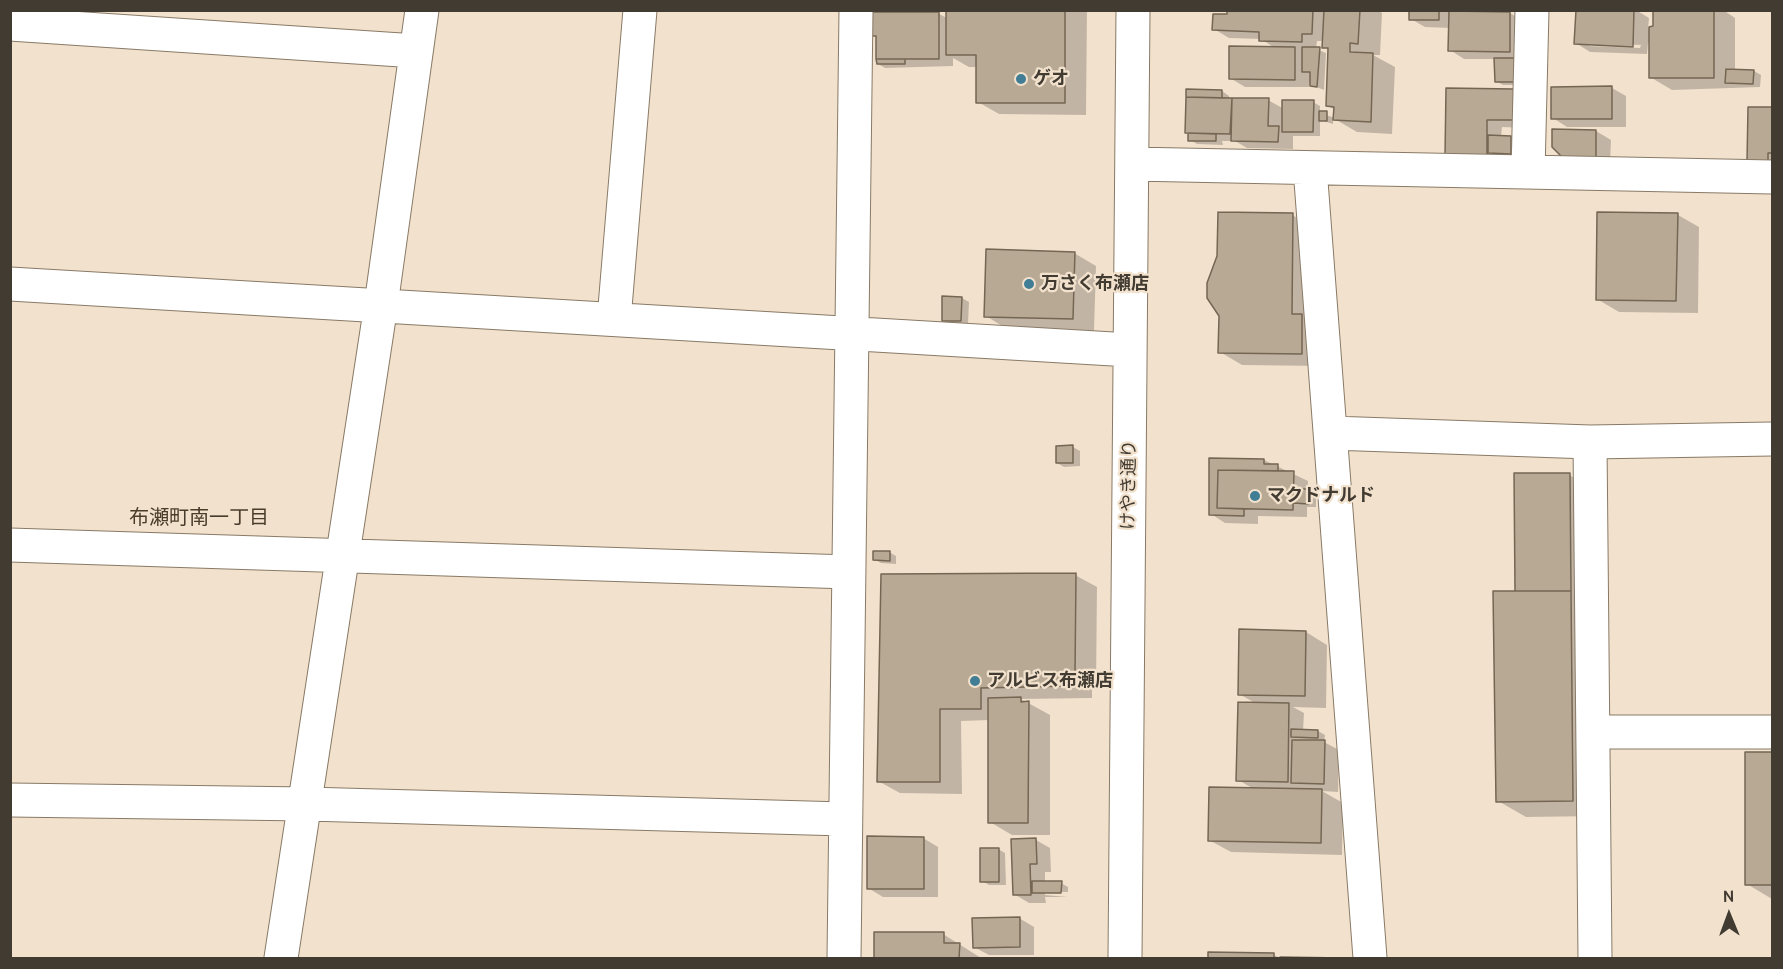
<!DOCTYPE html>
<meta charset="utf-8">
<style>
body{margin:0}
#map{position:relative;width:1783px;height:969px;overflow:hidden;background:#f2e2cd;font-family:Cabin,sans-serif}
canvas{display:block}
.frame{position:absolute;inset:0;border:12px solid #413b32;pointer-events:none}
.north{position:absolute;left:1699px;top:885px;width:60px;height:60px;-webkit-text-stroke:4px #f2e2cd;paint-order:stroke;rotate:359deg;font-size:16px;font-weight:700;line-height:24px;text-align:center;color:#413b32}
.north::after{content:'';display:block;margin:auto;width:21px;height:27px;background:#413b32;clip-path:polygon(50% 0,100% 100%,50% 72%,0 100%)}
</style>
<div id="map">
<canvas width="1783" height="969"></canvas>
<div class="frame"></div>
<div class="north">N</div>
</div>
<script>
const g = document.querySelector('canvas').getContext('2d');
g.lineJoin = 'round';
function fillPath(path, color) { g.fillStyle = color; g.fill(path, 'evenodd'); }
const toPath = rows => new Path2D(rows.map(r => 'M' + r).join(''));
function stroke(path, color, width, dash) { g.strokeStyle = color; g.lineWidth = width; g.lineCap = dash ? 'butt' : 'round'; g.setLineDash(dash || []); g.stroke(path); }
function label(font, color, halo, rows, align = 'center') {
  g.font = font + ' Cabin,"Noto Sans JP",sans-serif'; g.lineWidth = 4.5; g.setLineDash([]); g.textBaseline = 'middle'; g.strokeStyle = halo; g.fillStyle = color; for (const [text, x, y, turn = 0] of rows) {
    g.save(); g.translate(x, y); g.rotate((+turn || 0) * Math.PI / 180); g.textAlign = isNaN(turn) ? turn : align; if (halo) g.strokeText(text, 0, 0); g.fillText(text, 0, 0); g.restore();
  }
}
fillPath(toPath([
 [947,10,1087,10,1086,115,999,114,978,102,978,67,969,67,953,58,953,66,885,68,878,64,878,38,874,36,939,14,947,18],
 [1228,10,1377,10,1382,13,1380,55,1373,55,1395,67,1392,134,1357,132,1333,118,1333,124,1320,120,1320,136,1293,136,1293,149,1247,148,1235,141,1222,141,1223,145,1197,144,1190,140,1190,134,1186,132,1222,91,1229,96,1229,99,1268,100,1284,109,1313,102,1320,106,1320,113,1335,118,1335,110,1327,105,1330,50,1324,47,1324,41,1317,41,1316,49,1326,53,1324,90,1309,84,1309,87,1245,87,1230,78,1275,48,1261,39,1229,38,1214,29,1228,16],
 [1411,10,1510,13,1524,22,1523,85,1503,85,1496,81,1496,59,1464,59,1450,50,1450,28,1425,27,1411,19],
 [1577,10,1636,10,1649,18,1648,29,1655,28,1655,10,1723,10,1735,18,1735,71,1754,71,1761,75,1760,87,1672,90,1650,77,1650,43,1648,43,1647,54,1590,52,1576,43],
 [1589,43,1641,45,1640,48,1589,46],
 [1612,88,1626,96,1626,127,1567,127,1553,118],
 [1514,90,1528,128,1502,127,1501,137,1511,137,1518,141,1518,157,1446,155],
 [1749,108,1772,109,1772,168,1763,168],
 [1554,131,1596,131,1611,140,1610,164,1578,164],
 [1292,215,1314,227,1323,366,1242,365,1220,352],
 [1678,215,1699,227,1698,313,1619,312,1597,299],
 [1074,253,1096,266,1094,331,1007,329,986,316],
 [962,298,969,302,968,324,950,324,943,320],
 [1073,447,1080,451,1080,466,1064,467,1057,463],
 [1264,460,1308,481,1308,490,1316,495,1316,507,1307,507,1307,517,1258,516,1258,524,1225,523,1211,514],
 [1569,475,1591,487,1600,816,1526,817,1498,801,1516,592],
 [889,552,896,556,896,564,881,563,874,559],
 [1075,575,1097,587,1096,686,1092,687,1092,698,1021,699,1050,715,1050,835,1012,835,990,822,989,720,961,721,962,794,900,793,878,781,883,576],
 [1306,632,1327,645,1326,708,1293,707,1304,713,1303,731,1318,731,1325,735,1324,742,1339,750,1338,792,1322,791,1343,803,1342,855,1231,852,1209,840,1254,789,1238,780,1257,704,1239,694],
 [1747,753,1772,753,1772,899,1747,884],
 [923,838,938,847,938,897,883,897,868,888],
 [1036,840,1050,848,1051,872,1045,872,1045,883,1061,883,1068,887,1068,892,1045,892,1045,895,1068,897,1045,897,1046,903,1029,903,1014,894],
 [998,849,1005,853,1006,885,989,885,982,881],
 [1019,918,1034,927,1034,955,989,955,974,947],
 [876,933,943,934,981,958,875,958],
 [1210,954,1274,955,1280,958,1210,958]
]), '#0003');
const building = toPath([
 [946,10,1065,10,1065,103,976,103,976,55,946,55,946,10],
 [1227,10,1313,10,1312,34,1302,34,1302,42,1259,41,1259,32,1212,30,1213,14,1227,14,1227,10],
 [1324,10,1360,10,1358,44,1350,43,1350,52,1373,53,1371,122,1333,120,1334,107,1326,106,1328,48,1322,48,1324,10],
 [1409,10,1439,10,1439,20,1409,20,1409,10],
 [1576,10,1634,10,1633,47,1574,44,1576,10],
 [1653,10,1714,10,1714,78,1649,78,1649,27,1653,26,1653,10],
 [1449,11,1510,12,1510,52,1448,51,1449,11],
 [872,12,939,12,939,59,876,59,876,36,872,36,872,12],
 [1229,46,1295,47,1295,80,1229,79,1229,46],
 [1302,47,1320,47,1317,87,1310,86,1310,72,1302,72,1302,47],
 [1494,58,1516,58,1517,82,1495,82,1494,58],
 [876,59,905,59,905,64,877,64,876,59],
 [1726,69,1754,70,1753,84,1725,83,1726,69],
 [1612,86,1612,119,1551,119,1551,87,1612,86],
 [1446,88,1514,89,1514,120,1487,120,1487,156,1445,156,1446,88],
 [1186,89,1222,90,1222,98,1186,97,1186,89],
 [1186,97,1232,98,1230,134,1185,133,1186,97],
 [1232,98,1269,98,1268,126,1279,126,1278,142,1231,141,1232,98],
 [1282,100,1314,100,1313,132,1282,132,1282,100],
 [1748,107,1772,107,1772,153,1768,153,1768,161,1747,161,1748,107],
 [1319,111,1327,111,1327,121,1319,121,1319,111],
 [1552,129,1596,130,1596,157,1562,157,1552,147,1552,129],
 [1188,133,1216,134,1216,141,1188,141,1188,133],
 [1488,135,1511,136,1511,154,1488,153,1488,135],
 [1218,212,1293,213,1292,314,1302,314,1302,354,1218,353,1219,316,1207,298,1207,283,1217,256,1218,212],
 [1597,212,1678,213,1676,301,1596,300,1597,212],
 [986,249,1075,252,1073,319,984,317,986,249],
 [942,296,962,297,961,321,942,321,942,296],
 [1073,445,1073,463,1056,463,1056,446,1073,445],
 [1209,458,1264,459,1264,464,1278,464,1278,471,1218,470,1217,508,1244,509,1244,516,1209,515,1209,458],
 [1218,470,1294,471,1293,510,1217,508,1218,470],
 [1514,473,1570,473,1571,591,1515,591,1514,473],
 [1293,489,1310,489,1309,504,1293,503,1293,489],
 [873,551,890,551,890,561,873,560,873,551],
 [1076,573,1075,674,1070,675,1070,686,981,688,981,709,940,709,940,782,877,782,881,574,1076,573],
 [1493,591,1571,591,1573,801,1496,802,1493,591],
 [1239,629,1306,631,1305,696,1238,695,1239,629],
 [1021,697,1021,702,1029,701,1028,823,988,823,988,698,1021,697],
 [1238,702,1289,703,1288,782,1236,781,1238,702],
 [1291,729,1318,730,1318,738,1291,737,1291,729],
 [1292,740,1325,740,1324,784,1291,783,1292,740],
 [1745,752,1772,752,1772,885,1745,885,1745,752],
 [1209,787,1322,789,1321,843,1208,841,1209,787],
 [867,836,924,837,924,889,867,889,867,836],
 [1036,838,1037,864,1030,864,1031,895,1013,895,1011,839,1036,838],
 [980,848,999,848,999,882,980,882,980,848],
 [1032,881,1062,881,1061,893,1032,893,1032,881],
 [1020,917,1020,947,973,948,972,918,1020,917],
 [874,932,944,932,944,943,960,943,959,958,874,958,874,932],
 [1208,952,1274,953,1274,958,1208,958,1208,952],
 [1280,957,1343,958,1280,958,1280,957]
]);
fillPath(building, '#b8a995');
stroke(building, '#746653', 1.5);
const minor = toPath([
 [10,24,416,51],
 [1132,164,1772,177],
 [1310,168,1370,958],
 [1528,172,1532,10],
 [10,284,1130,350],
 [614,319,640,10],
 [1331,433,1590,442,1772,439],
 [1590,442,1595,958],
 [10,545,849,572],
 [1594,732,1772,732],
 [10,800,307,804,844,819],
 [281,958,381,305,422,10],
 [844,958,856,10],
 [1125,958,1133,10]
]);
stroke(minor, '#887a66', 35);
stroke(minor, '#fff', 33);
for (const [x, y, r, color] of [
 [1021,79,6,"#417d95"],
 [1029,284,6,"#417d95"],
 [1255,496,6,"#417d95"],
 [975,681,6,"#417d95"]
]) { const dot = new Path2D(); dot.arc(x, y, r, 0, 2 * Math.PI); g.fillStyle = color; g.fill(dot); stroke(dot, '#f2e2cd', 2); }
label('bold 18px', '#413b32', '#f2e2cd', [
 ["ゲオ",1033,79],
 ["万さく布瀬店",1041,284],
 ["マクドナルド",1267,496],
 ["アルビス布瀬店",987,681]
], 'left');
label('18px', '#413b32', '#f2e2cd', [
 ["けやき通り",1129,485,-89]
]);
label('20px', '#493c2b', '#f2e2cd', [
 ["布瀬町南一丁目",199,518]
]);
</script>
